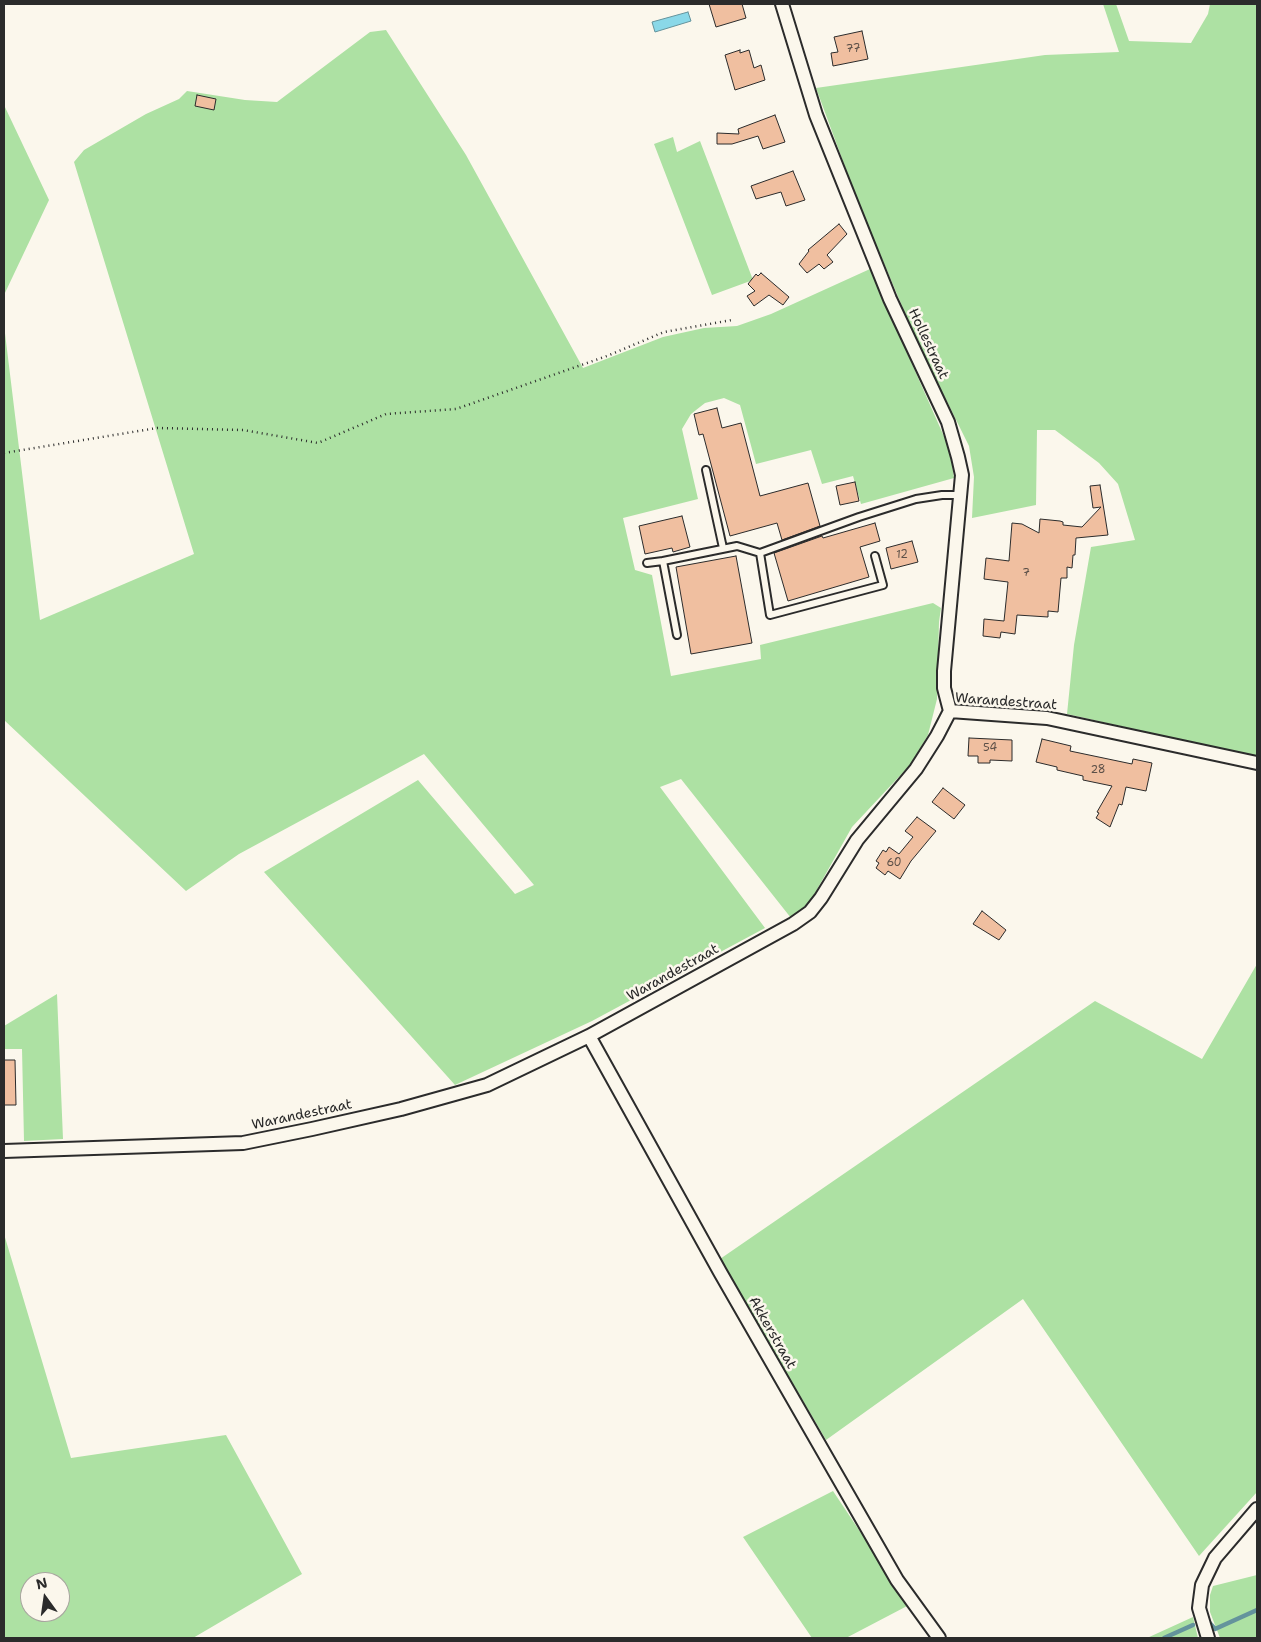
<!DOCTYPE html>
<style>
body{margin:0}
#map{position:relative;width:1261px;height:1642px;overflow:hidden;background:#fbf7ec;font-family:"Shantell Sans",sans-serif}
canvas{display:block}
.frame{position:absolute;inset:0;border:5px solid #2b2b2b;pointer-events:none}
.north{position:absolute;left:20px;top:1572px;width:50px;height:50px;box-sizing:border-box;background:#fbf7ec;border:1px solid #a8a59f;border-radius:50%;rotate:346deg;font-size:14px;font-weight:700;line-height:20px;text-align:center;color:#2b2b2b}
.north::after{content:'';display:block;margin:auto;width:18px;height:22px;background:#2b2b2b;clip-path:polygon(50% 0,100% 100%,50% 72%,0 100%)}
</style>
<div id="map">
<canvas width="1261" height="1642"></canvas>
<div class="frame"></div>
<div class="north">N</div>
</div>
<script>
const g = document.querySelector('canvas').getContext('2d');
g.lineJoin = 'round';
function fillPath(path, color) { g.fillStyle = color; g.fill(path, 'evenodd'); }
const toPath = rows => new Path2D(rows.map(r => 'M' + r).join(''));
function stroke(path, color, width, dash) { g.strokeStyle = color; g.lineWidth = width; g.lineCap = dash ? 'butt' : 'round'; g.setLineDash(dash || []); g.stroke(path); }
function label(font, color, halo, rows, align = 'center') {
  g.font = font + ' "Shantell Sans",sans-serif'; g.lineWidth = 5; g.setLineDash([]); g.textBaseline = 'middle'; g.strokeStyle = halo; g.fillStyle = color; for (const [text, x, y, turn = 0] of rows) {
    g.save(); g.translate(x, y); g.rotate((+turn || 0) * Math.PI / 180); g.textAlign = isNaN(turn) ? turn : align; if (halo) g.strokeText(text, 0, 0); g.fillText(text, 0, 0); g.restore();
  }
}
fillPath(toPath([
 [1103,4,1116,4,1129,41,1191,43,1208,14,1210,4,1257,4,1257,757,1067,714,1074,645,1091,547,1135,540,1118,484,1099,463,1055,430,1037,430,1036,505,972,518,974,477,969,446,916,339,858,202,816,88,1045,55,1119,52],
 [386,30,466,155,583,368,663,337,704,328,737,326,771,314,870,269,950,450,954,478,861,504,853,476,822,484,811,450,756,464,740,405,724,398,705,403,691,414,682,429,698,499,623,518,635,570,652,575,671,676,761,659,760,645,933,603,941,608,939,622,937,699,928,735,910,765,852,827,810,902,791,918,681,779,660,787,765,928,592,1021,455,1085,264,872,418,780,515,894,534,885,424,754,239,854,186,891,4,720,4,325,40,620,194,554,74,162,84,150,146,114,179,99,187,91,245,100,277,102,370,32],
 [4,105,49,200,4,295],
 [673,137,677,152,700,141,753,280,712,295,654,144],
 [1257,964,1257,1492,1199,1556,1023,1299,826,1440,720,1259,1095,1001,1202,1059],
 [57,994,63,1139,24,1141,22,1049,4,1049,4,1026],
 [4,1234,71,1458,226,1435,302,1574,193,1638,4,1638],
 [30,1582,60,1582,60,1612,30,1612],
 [833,1491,909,1605,846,1638,812,1638,743,1537],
 [1257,1575,1257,1638,1220,1638,1210,1612,1210,1595,1213,1586],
 [1193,1617,1198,1638,1147,1638]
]), '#ade1a3');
const water = toPath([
 [688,12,691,21,655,32,652,22,688,12]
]);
fillPath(water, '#8ad8e8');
stroke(water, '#64939c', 1);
stroke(toPath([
 [1207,1620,1215,1629,1257,1610],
 [1164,1638,1193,1625]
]), '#64939c', 4.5);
const building = toPath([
 [709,4,742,4,746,18,716,27,709,4],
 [862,31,868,59,833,66,831,53,838,52,834,37,862,31],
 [740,50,740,53,749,50,754,68,761,65,765,80,735,90,725,55,740,50],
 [197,95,216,99,214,110,195,106,197,95],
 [775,115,785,142,763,149,758,136,732,144,717,144,717,133,739,134,738,129,775,115],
 [793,171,805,200,786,206,781,192,756,199,751,186,793,171],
 [839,224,847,234,827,255,833,262,824,269,819,264,807,273,799,264,809,251,808,250,839,224],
 [761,273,789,297,783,305,769,295,754,306,747,296,755,291,748,284,756,274,758,276,761,273],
 [717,408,722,428,741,423,760,496,808,483,820,526,782,540,777,523,730,536,703,434,699,435,694,414,717,408],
 [855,482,859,501,840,505,836,486,855,482],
 [1100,485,1108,535,1076,538,1075,555,1073,555,1072,568,1067,567,1067,578,1061,578,1058,612,1048,611,1048,617,1017,615,1015,634,1001,632,1000,638,983,636,984,619,1004,621,1008,582,984,579,986,558,1009,561,1012,523,1022,524,1039,533,1040,519,1060,521,1063,522,1063,525,1082,527,1101,507,1093,508,1090,486,1100,485],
 [682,516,690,547,673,552,672,548,645,554,639,526,682,516],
 [875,523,880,541,860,547,869,577,788,601,774,553,822,536,823,538,875,523],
 [912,541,918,562,891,569,886,548,912,541],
 [736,556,752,643,691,654,676,567,736,556],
 [969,738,1012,740,1012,761,990,760,990,763,978,763,978,756,968,756,969,738],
 [1042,739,1071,746,1070,751,1132,764,1133,759,1152,763,1146,791,1126,787,1122,805,1119,804,1110,827,1096,818,1099,813,1097,812,1112,786,1083,780,1083,776,1057,770,1057,767,1036,762,1042,739],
 [943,788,965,805,954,819,932,802,943,788],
 [917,817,936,831,911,861,900,879,888,871,885,875,876,868,879,863,876,861,883,850,886,852,889,847,899,854,913,837,905,831,917,817],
 [982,911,1006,930,999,940,973,924,982,911],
 [4,1060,15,1060,16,1105,4,1105,4,1060]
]);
fillPath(building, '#f0bfa0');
stroke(building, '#2b2b2b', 1);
const service = toPath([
 [706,470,723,548],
 [875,556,883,585,770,615,760,553,859,517,916,499,942,495,960,495],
 [647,563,663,561],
 [677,635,663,561,737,546,760,553]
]);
const minor = toPath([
 [782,4,816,115,890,299,948,422,958,457,962,475,944,671,944,688,950,711],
 [950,711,1047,718,1257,763],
 [589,1036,720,1272,897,1580,939,1638],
 [4,1151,243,1143,312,1129,401,1109,487,1085,589,1036,793,924,810,912,821,898,857,840,916,769,937,736,950,711],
 [1208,1638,1199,1608,1202,1585,1215,1558,1257,1509]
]);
stroke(service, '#2b2b2b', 10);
stroke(minor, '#2b2b2b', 16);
stroke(toPath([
 [4,453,157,428,243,430,318,443,386,414,456,409,607,356,664,332,732,320]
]), '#2b2b2b', 2.5, [1, 4]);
stroke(service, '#fbf7ec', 6);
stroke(minor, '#fbf7ec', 12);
label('11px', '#5c5048', null, [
 ["77",853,49],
 ["12",902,555],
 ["7",1026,573],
 ["54",990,748],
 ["28",1098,770],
 ["60",894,863]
]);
label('14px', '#2b2b2b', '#fbf7ec', [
 ["Hollestraat",928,344,65],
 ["Warandestraat",1006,702,4],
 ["Warandestraat",673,973,-29],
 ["Warandestraat",302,1115,-12],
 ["Akkerstraat",772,1333,60]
]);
</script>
